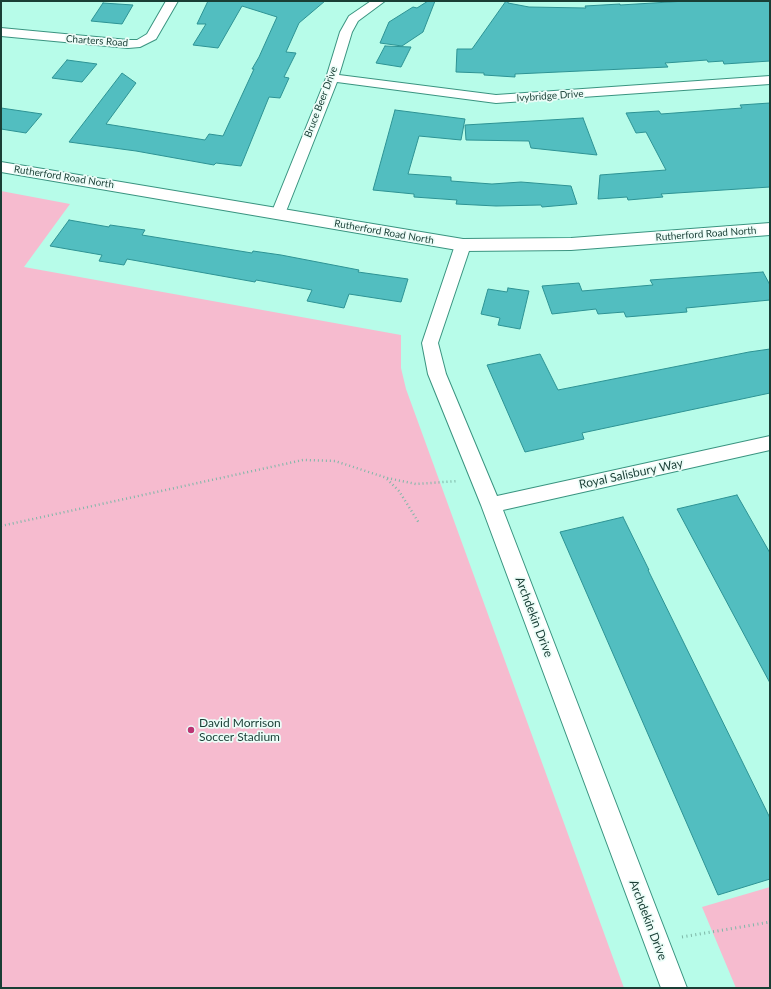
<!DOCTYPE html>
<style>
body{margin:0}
#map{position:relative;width:771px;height:989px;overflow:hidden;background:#b7fce9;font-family:Lato,sans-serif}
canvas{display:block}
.frame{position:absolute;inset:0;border:2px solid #193e35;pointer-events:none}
</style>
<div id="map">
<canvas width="771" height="989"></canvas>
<div class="frame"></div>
</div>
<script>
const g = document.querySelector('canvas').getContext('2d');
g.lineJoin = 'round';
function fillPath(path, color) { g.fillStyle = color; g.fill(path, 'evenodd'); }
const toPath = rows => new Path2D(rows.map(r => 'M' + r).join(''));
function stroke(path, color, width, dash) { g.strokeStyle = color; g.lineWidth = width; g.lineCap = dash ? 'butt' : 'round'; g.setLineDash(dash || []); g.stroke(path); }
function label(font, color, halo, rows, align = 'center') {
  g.font = font + ' Lato,sans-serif'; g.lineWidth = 3.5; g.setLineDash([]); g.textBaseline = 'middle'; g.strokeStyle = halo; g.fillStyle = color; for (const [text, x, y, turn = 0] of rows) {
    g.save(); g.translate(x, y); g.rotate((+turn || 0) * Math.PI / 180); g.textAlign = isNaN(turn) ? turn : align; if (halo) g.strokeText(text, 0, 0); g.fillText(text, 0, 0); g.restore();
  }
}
fillPath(toPath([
 [1,191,70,204,24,267,401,335,401,368,406,389,624,988,1,988],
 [770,887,770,988,736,988,702,907]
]), '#f6bbcf');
const building = toPath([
 [208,1,325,1,299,23,286,52,296,53,284,77,289,78,280,98,269,97,241,166,216,163,214,165,136,151,69,142,122,73,136,83,106,124,205,140,209,134,223,136,254,69,252,69,259,57,277,17,242,6,218,48,193,45,206,24,197,24,208,1],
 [428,1,435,1,423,32,402,46,380,43,389,22,413,7,417,8,428,1],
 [506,1,508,1,508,3,529,7,586,8,585,6,620,4,620,5,686,1,770,1,770,61,724,64,723,61,708,62,707,60,665,63,668,67,515,74,515,77,484,75,484,73,456,72,457,49,472,49,506,1],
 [103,3,133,5,122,24,91,21,103,3],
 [385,46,411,47,401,67,376,63,385,46],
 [67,60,97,64,82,82,52,78,67,60],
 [770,103,770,187,661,194,663,197,628,200,627,197,598,199,600,175,666,170,646,132,636,133,626,113,659,111,661,114,742,108,740,105,770,103],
 [1,108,42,114,26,133,1,129,1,108],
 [395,110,465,119,461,140,419,136,408,174,451,177,451,181,492,184,521,182,571,186,577,204,542,207,541,205,496,206,456,204,457,200,414,197,414,194,373,190,395,110],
 [583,118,597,155,531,148,529,141,466,140,465,125,583,118],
 [69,220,109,227,110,225,145,230,142,235,252,253,253,251,281,255,359,270,358,272,408,279,401,302,349,294,344,308,307,301,312,290,256,280,255,282,127,259,124,265,99,261,102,255,50,246,69,220],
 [763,272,770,285,770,300,686,308,687,312,626,317,624,312,598,314,596,309,552,314,542,286,579,283,582,291,653,285,650,280,763,272],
 [508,288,529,291,520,329,498,325,500,318,481,314,488,289,507,292,508,288],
 [770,349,770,393,582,433,584,439,525,452,487,365,540,354,558,390,749,352,770,349],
 [737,495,770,553,770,683,677,509,737,495],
 [623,517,649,570,648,570,770,818,770,879,718,895,560,532,623,517]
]);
fillPath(building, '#52bec0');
stroke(building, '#2d9394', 1);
const street = toPath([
 [166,1,178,1,156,39,140,47,128,48,1,36,1,28,128,40,137,40,147,34,166,1],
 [371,1,385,1,358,21,352,32,339,75,496,95,770,76,770,84,496,103,337,82,285,214,283,217,278,219,273,217,271,214,326,78,340,32,349,16,371,1],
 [463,240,468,241,471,245,438,343,446,374,497,496,770,436,770,450,503,510,687,988,661,988,481,505,428,374,422,343,455,245,458,241,463,240]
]);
const secondary = toPath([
 [1,162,463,239,571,238,770,223,770,235,571,250,463,251,1,172,1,162]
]);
stroke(street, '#3a9480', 2);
stroke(secondary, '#3a9480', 2);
stroke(toPath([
 [387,479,399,491,419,523],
 [1,526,303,460,335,461,387,478,416,484,458,481]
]), '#7eb7a8', 2.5, [1, 3]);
stroke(toPath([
 [682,937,770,922]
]), '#7eb7a8', 3, [1, 3.5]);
fillPath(street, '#fff');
fillPath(secondary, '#fff');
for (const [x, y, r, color] of [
 [191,730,4,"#bb3373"]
]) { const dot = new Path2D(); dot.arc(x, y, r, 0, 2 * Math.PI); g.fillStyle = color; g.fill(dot); stroke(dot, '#ecfdf8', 1.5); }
label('10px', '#193e35', '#ecfdf8', [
 ["Charters Road",97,41,4],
 ["Ivybridge Drive",550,96,-4],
 ["Bruce Beer Drive",321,102,-69],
 ["Rutherford Road North",64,177,9],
 ["Rutherford Road North",384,232,10],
 ["Rutherford Road North",706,234,-4]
]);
label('12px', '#193e35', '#ecfdf8', [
 ["Royal Salisbury Way",631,474,-12],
 ["Archdekin Drive",534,617,69],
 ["Archdekin Drive",648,920,69]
]);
label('12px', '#193e35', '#ecfdf8', [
 ["David Morrison",199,723],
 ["Soccer Stadium",199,737]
], 'left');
</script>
